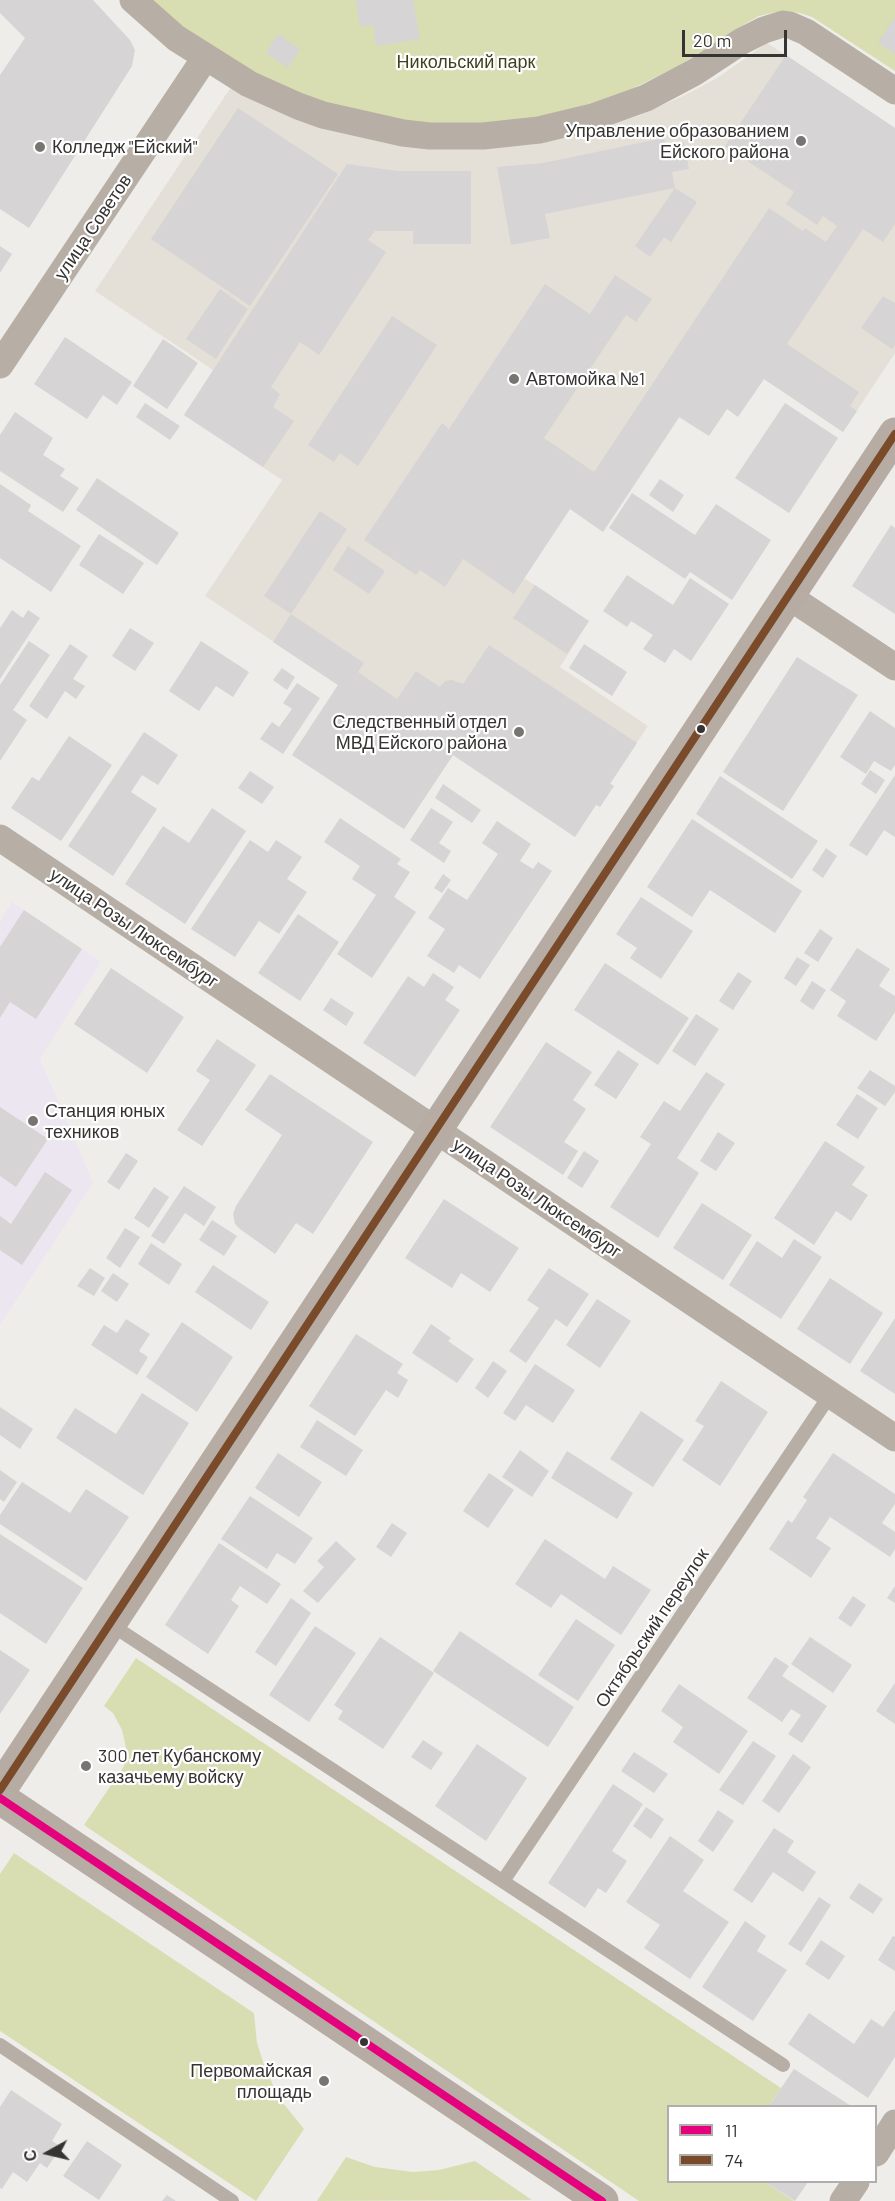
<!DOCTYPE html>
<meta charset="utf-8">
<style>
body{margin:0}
#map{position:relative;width:895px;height:2201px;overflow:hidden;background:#efedea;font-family:Barlow,sans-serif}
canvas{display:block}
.legend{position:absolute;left:667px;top:2105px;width:210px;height:78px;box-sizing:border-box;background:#fff;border:2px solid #afaead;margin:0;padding:8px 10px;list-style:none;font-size:18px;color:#363432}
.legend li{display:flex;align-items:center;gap:12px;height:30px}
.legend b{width:30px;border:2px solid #afaead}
.north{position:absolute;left:18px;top:2123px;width:60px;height:60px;-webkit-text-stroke:4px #fff;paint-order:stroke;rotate:262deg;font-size:16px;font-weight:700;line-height:24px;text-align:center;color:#363432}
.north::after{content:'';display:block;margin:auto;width:21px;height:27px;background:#363432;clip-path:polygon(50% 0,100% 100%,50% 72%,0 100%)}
.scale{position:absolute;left:682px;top:30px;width:105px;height:27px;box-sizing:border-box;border:3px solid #363432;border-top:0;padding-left:8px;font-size:18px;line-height:21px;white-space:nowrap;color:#363432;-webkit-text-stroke:4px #fff;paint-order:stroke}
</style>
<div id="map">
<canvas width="895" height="2201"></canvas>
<ul class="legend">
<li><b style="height:8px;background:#e5007d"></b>11</li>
<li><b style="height:8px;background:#7a4b2a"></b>74</li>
</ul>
<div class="north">С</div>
<div class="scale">20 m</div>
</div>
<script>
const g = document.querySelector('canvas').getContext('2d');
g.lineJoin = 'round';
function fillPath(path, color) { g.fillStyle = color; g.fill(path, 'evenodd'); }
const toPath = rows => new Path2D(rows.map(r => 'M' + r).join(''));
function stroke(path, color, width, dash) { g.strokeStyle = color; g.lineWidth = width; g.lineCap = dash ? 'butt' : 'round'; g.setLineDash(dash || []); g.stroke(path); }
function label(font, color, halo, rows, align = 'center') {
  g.font = font + ' Barlow,sans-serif'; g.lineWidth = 4.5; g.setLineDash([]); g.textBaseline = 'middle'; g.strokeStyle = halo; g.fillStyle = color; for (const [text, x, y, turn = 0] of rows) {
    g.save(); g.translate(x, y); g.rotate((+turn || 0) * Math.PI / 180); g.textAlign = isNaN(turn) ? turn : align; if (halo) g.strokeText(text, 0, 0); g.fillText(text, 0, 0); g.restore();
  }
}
fillPath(toPath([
 [767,43,895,128,895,353,843,432,723,352,603,532,570,509,524,578,589,621,560,667,648,726,610,783,614,786,600,807,596,805,575,837,453,755,404,829,292,755,338,685,205,596,282,480,184,415,213,370,95,291,233,84,586,132,638,116,685,95,717,78]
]), '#e5e0d7');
fillPath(toPath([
 [12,902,101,962,40,1059,93,1183,0,1325,0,921]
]), '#ece6f1');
fillPath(toPath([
 [149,0,895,0,895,71,812,17,800,13,781,11,759,16,745,24,680,65,630,90,578,109,523,120,495,123,412,123,303,98,204,46],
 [136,1658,781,2088,769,2106,668,2106,668,2182,765,2182,794,2201,639,2201,84,1825,124,1766,126,1748,122,1730,113,1713,104,1706],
 [14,1853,254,2013,257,2043,265,2068,279,2098,304,2129,256,2201,0,2031,0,1874],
 [346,2157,375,2167,413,2172,439,2170,475,2161,532,2200,317,2201]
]), '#d9deb2');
fillPath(toPath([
 [0,0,93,0,130,40,135,50,132,66,29,228,0,209,0,75,25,38,0,13],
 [356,0,413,0,420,39,376,46,373,25,360,27],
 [895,17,895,54,878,43],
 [278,34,300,49,288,68,266,53],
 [786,55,895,128,895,224,883,242,863,229,787,344,859,392,850,406,857,411,843,432,764,379,738,417,727,409,709,436,679,417,603,532,570,509,514,594,463,559,445,587,420,570,416,575,364,540,442,423,449,429,545,284,590,314,615,275,652,299,636,322,626,315,544,438,594,472,769,208,803,231,805,228,826,242,837,226,823,216,817,225,786,204,794,192,725,146],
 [238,108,338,174,250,306,151,239],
 [664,138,666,145,684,142,689,169,672,172,675,188,697,202,671,242,664,237,650,257,635,246,675,188,545,214,550,238,511,245,497,167,543,163],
 [347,164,398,171,471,171,471,244,413,244,413,231,375,231,368,240,386,252,319,355,300,342,271,387,280,394,273,407,294,421,263,467,184,415],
 [0,246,12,254,0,273],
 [220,289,248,309,216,359,186,339],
 [883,296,895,303,895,345,892,349,861,328],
 [392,316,437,345,358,466,340,453,334,462,308,445],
 [65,337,132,382,117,405,103,395,87,419,34,384],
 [163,339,198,363,167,409,133,386],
 [145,403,180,426,170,440,136,417],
 [785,403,838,438,789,513,735,478],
 [15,412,53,438,43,455,65,469,60,476,79,488,63,512,0,471,0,435],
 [97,478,179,533,157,565,76,510],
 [660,479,684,495,673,512,649,495],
 [0,484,31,505,28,511,81,546,51,592,0,558],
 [632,493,695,535,716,504,771,540,732,600,690,572,685,579,609,528],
 [320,511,347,529,291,614,264,596],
 [891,525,895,528,895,614,852,586],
 [99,534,144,563,123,594,79,565],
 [348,546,385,571,369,594,333,570],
 [627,575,673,605,690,578,729,604,691,661,674,649,665,663,643,649,653,635,631,621,627,627,603,611],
 [535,585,589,621,567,654,513,618],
 [12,610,23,618,28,610,40,618,0,679,0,628],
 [291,614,364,663,358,672,397,699,416,671,440,687,445,681,452,680,463,684,489,645,637,743,610,784,614,786,600,807,596,805,575,837,453,755,404,829,292,755,338,685,273,642],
 [130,628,154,643,135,671,112,656],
 [29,641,50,655,13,710,27,720,0,761,0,685],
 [201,641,249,672,233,697,216,686,199,711,169,691],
 [70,644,88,656,73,679,85,686,76,699,65,691,47,719,29,706],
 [584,644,627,672,612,696,569,668],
 [797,657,858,695,783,811,723,772],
 [282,668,295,677,287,690,273,680],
 [297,683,320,698,283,754,260,739,272,722,279,727,292,709,283,703],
 [870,711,895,728,895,765,891,771,874,761,866,774,840,757],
 [144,732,178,755,158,785,142,775,131,792,157,809,113,876,68,846],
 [69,736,112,765,61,841,11,808,32,777,39,781],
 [870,770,885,780,876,794,861,784],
 [250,771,274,787,262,804,238,788],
 [895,775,895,837,884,830,867,856,849,845],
 [720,776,818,841,792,879,696,814],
 [443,784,481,810,472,823,435,798],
 [212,808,246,831,185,924,125,884,163,826,189,843],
 [431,808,453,822,439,843,451,851,444,863,410,840],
 [340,818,401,859,397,864,410,872,394,897,416,912,372,978,337,954,376,895,352,879,360,866,324,842],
 [692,819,802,891,775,933,710,890,692,917,647,887],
 [497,821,531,844,520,861,533,869,538,862,552,871,480,979,459,965,454,973,427,956,445,929,428,918,448,888,467,900,498,854,482,843],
 [250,840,268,852,276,840,302,857,287,879,307,892,279,934,259,921,235,957,191,929],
 [826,848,837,856,823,878,812,870],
 [443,874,451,880,442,893,434,888],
 [641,897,693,931,661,979,630,958,637,948,616,934],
 [24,910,82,949,36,1019,10,1002,0,1018,0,947],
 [298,914,339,942,300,1001,258,973],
 [820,929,833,938,818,962,804,953],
 [857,948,890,969,879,986,895,996,895,1012,876,1041,837,1016,846,1001,830,990],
 [797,957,810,965,796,986,784,978],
 [605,963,689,1018,658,1065,574,1010],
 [111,968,184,1017,147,1073,74,1024],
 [738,972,752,981,733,1010,719,1001],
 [433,973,454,987,445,1000,460,1010,415,1077,363,1043,408,976,424,987],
 [812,981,826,990,813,1010,800,1001],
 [331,998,354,1013,346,1026,323,1010],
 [696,1014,719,1029,695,1066,672,1051],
 [217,1039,256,1065,202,1146,177,1130,210,1080,196,1071],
 [546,1042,592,1072,573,1100,586,1109,564,1142,578,1151,563,1175,490,1127],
 [618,1050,639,1064,616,1099,594,1085],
 [870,1070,895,1086,895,1092,885,1106,857,1088],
 [706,1072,725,1084,677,1158,699,1173,658,1238,610,1207,651,1144,640,1137,664,1101,680,1111],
 [270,1074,373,1142,313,1234,296,1223,275,1254,240,1229,235,1224,233,1214,236,1206,282,1135,245,1110],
 [857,1094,878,1108,858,1139,836,1125],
 [0,1107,48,1139,16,1187,0,1176],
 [718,1132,735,1143,716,1171,700,1161],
 [825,1141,865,1167,852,1185,868,1195,851,1221,836,1211,814,1245,774,1218],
 [584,1151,599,1161,582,1188,567,1178],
 [126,1153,138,1161,119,1190,107,1182],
 [45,1172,72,1190,22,1265,0,1250,0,1216,11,1224],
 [184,1186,216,1207,204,1226,185,1213,164,1244,151,1236],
 [154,1187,169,1197,149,1228,134,1218],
 [444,1199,519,1248,490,1292,461,1273,452,1288,405,1258],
 [702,1203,752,1235,723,1280,673,1248],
 [212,1220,237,1236,224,1256,199,1240],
 [125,1228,140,1237,120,1268,106,1258],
 [794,1239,822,1257,781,1319,729,1285,757,1241,782,1258],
 [151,1243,182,1264,169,1285,138,1264],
 [213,1265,269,1302,251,1330,195,1292],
 [90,1268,105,1278,94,1296,77,1286],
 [549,1268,589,1294,567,1327,556,1319,526,1363,509,1351,539,1308,527,1300],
 [113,1273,129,1284,117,1302,101,1291],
 [830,1278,883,1313,850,1364,797,1329],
 [597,1299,631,1321,600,1368,566,1345],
 [895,1318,895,1394,860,1371],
 [126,1319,150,1334,139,1351,148,1357,137,1375,91,1345,104,1325,117,1333],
 [182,1322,233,1357,197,1412,146,1377],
 [431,1324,451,1338,448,1341,474,1359,457,1383,412,1353],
 [356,1334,403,1364,397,1373,408,1380,398,1398,386,1390,355,1436,309,1406],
 [493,1361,507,1371,488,1398,475,1388],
 [535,1364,575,1390,553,1423,526,1405,515,1421,503,1413],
 [721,1381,768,1412,720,1486,682,1460,704,1426,695,1421],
 [142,1393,189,1423,143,1495,56,1438,75,1408,116,1434],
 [0,1407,33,1429,20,1449,0,1435],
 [641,1411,684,1440,653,1487,610,1459],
 [317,1420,363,1450,346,1476,300,1447],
 [520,1450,549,1471,532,1497,502,1477],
 [567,1451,633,1493,617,1519,551,1478],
 [278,1453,322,1482,299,1517,255,1488],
 [833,1453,895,1494,895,1504,882,1523,895,1532,895,1549,890,1557,830,1517,816,1538,831,1548,811,1578,769,1549,788,1520,792,1523,807,1500,803,1497],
 [0,1470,17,1482,4,1502,0,1499],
 [489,1473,514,1490,488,1528,463,1511],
 [22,1482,70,1513,86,1489,129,1517,86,1581,0,1524,0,1515],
 [250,1496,313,1538,295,1564,277,1553,267,1569,221,1539],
 [392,1523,407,1533,391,1557,376,1547],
 [0,1534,83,1588,46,1644,0,1613],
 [545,1539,605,1579,613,1566,651,1590,621,1635,561,1594,551,1608,515,1584],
 [336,1541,356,1559,318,1603,303,1591,324,1567,317,1561],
 [219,1543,281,1584,267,1604,240,1586,231,1600,239,1606,208,1654,165,1625],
 [895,1586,895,1603,887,1598],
 [853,1596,866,1605,851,1627,838,1618],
 [291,1598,311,1613,276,1666,255,1652],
 [576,1619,615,1645,578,1701,538,1675],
 [315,1626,356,1653,309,1722,269,1695],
 [460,1631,574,1707,548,1747,433,1671],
 [380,1637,434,1673,383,1749,338,1719,343,1711,334,1705],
 [810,1637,852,1665,833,1693,791,1664],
 [0,1650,30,1670,0,1714],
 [775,1657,789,1666,782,1676,827,1706,802,1743,788,1734,801,1715,791,1709,782,1722,747,1698],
 [895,1683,895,1724,876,1711],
 [679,1684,748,1731,719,1774,673,1742,683,1727,661,1711],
 [423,1740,443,1753,431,1770,411,1757],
 [753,1741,776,1756,743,1805,719,1790],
 [477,1744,527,1778,486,1841,435,1806],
 [634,1752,668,1774,654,1793,621,1771],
 [793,1754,811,1767,779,1813,762,1801],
 [613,1784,643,1804,612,1851,627,1861,606,1893,598,1888,585,1908,548,1883],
 [646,1807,664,1819,651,1839,633,1826],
 [718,1810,734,1821,713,1852,698,1841],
 [774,1828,794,1841,787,1852,816,1872,803,1892,773,1872,752,1903,733,1890],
 [670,1836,704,1860,683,1891,729,1922,690,1979,644,1948,660,1925,626,1902],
 [859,1883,883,1899,873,1914,849,1898],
 [819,1897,831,1905,801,1952,788,1944],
 [745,1921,766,1936,757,1951,787,1970,753,2021,702,1987],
 [893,1936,895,1937,895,1971,878,1960],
 [821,1940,845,1956,829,1980,805,1964],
 [895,2010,895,2057,868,2098,788,2044,809,2013,854,2044,871,2019,883,2027],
 [794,2069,851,2106,769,2106],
 [11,2090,62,2124,52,2141,61,2147,47,2168,40,2163,27,2182,13,2172,2,2189,0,2188,0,2107],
 [87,2141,122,2165,99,2200,63,2176],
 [765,2182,808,2182,795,2201],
 [167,2195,176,2201,162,2201]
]), '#d6d4d4');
stroke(toPath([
 [110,1624,783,2065],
 [503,1881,830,1395],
 [0,2045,232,2201]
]), '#b7afa6', 14);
stroke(toPath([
 [133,0,176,38,249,84,298,106,323,115,403,133,430,136,483,136,539,130,593,117,646,98,695,72,742,41,764,30,783,24,790,25,806,32,895,91],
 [0,365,205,58],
 [788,596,895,667],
 [0,838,895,1438],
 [876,2153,895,2123],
 [843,2201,856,2182]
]), '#b7afa6', 27);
stroke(toPath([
 [0,1790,895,434],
 [0,1798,602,2201]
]), '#b6aca3', 33);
stroke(toPath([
 [0,1798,602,2201]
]), '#e5007d', 8);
stroke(toPath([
 [0,1790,895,434]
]), '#7a4b2a', 8);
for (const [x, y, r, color] of [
 [801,141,6,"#777572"],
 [40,147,6,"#777572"],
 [514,379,6,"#777572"],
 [701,729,5,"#363432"],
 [519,732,6,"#777572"],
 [33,1121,6,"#777572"],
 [86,1766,6,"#777572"],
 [364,2042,5,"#363432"],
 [324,2081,6,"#777572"]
]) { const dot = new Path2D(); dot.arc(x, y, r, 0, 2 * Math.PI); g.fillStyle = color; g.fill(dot); stroke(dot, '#fff', 2); }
label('18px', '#3e421c', '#fff', [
 ["Никольский парк",466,62]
]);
label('18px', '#363432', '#fff', [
 ["Управление образованием",789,131,"right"],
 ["Ейского района",789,152,"right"],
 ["Колледж \"Ейский\"",52,147],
 ["Автомойка №1",526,379],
 ["Следственный отдел",507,722,"right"],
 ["МВД Ейского района",507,743,"right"],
 ["Станция юных",45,1111],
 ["техников",45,1132],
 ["300 лет Кубанскому",98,1756],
 ["казачьему войску",98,1777],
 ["Первомайская",312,2071,"right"],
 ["площадь",312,2092,"right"]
], 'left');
label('18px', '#363432', '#fff', [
 ["улица Советов",93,227,-56],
 ["улица Розы Люксембург",134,928,34],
 ["улица Розы Люксембург",537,1198,34],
 ["Октябрьский переулок",652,1628,-56]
]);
</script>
